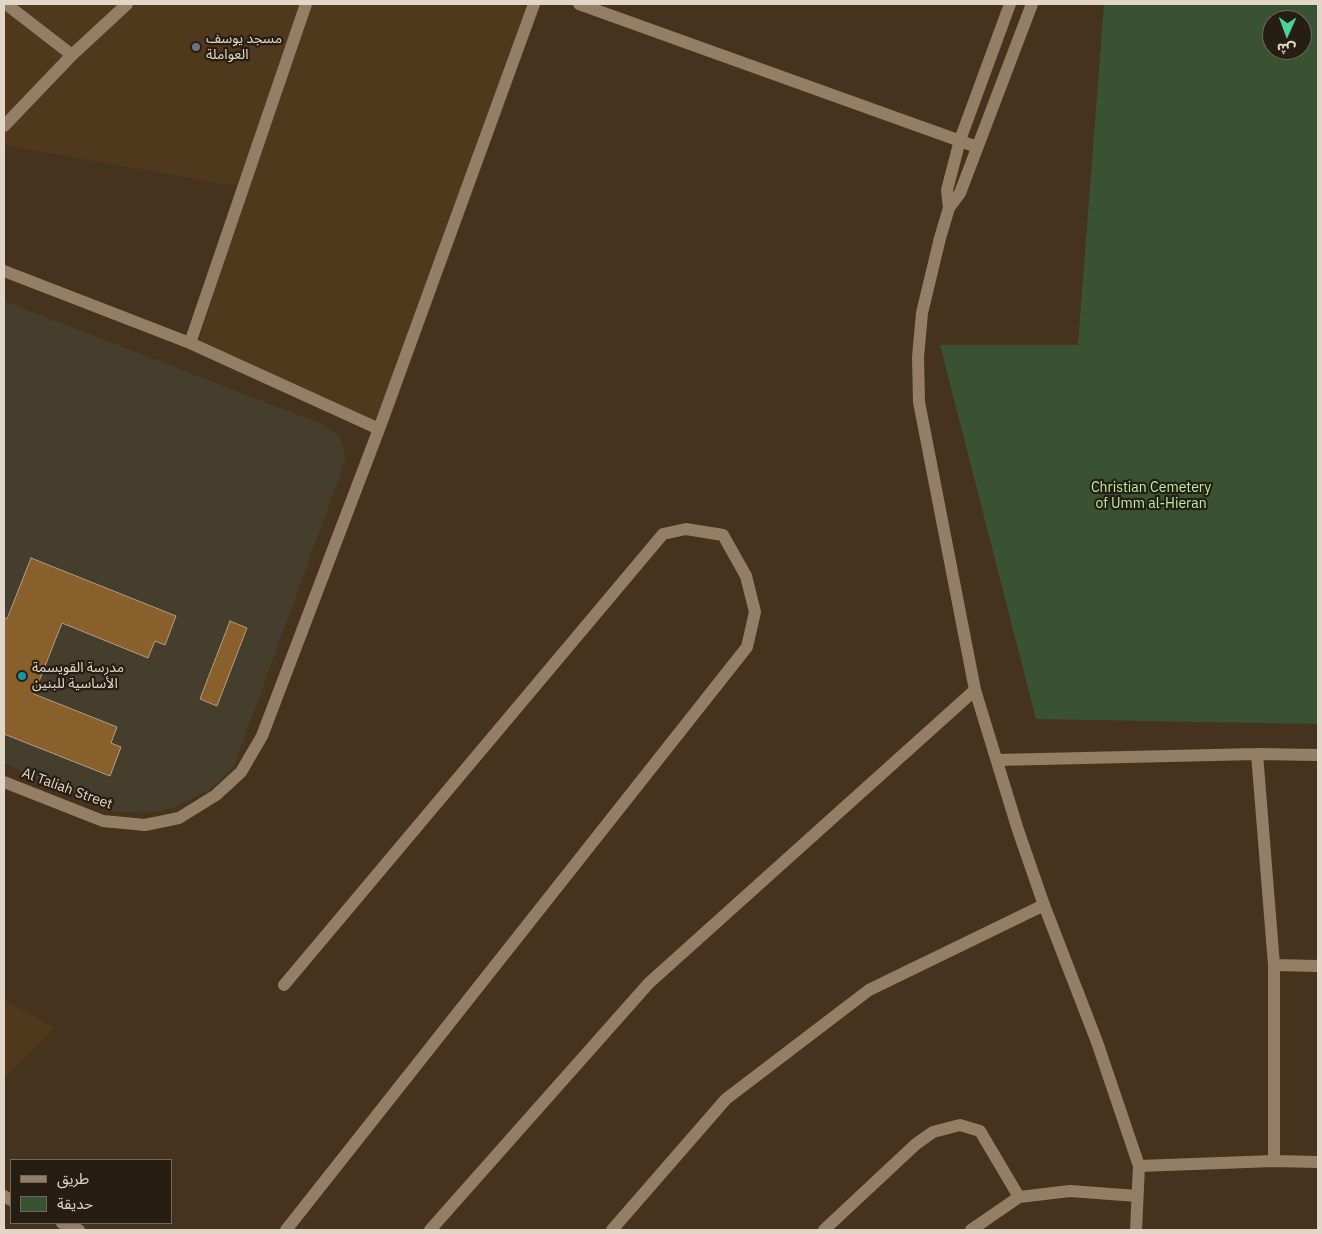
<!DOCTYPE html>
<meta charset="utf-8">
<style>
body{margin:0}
#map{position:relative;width:1322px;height:1234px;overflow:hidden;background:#46331d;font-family:"IBM Plex Sans","Noto Sans Arabic",sans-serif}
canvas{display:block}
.frame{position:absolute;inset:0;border:5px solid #e2d6c9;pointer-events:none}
.legend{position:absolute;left:10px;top:1159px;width:162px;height:65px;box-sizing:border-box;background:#261d13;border:1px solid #71675c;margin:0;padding:6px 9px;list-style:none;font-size:15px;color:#e2d6c9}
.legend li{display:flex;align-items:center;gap:10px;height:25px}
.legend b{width:25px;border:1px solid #71675c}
.north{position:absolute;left:1262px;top:10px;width:50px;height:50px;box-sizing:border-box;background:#261d13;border:1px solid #71675c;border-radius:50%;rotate:182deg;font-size:14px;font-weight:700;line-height:20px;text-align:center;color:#e2d6c9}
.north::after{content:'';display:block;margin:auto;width:18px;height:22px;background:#4ad49c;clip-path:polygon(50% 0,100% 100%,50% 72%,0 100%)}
</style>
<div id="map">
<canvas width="1322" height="1234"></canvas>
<div class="frame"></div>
<ul class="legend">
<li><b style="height:6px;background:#947e66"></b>طريق</li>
<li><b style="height:14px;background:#395332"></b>حديقة</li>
</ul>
<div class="north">ش</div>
</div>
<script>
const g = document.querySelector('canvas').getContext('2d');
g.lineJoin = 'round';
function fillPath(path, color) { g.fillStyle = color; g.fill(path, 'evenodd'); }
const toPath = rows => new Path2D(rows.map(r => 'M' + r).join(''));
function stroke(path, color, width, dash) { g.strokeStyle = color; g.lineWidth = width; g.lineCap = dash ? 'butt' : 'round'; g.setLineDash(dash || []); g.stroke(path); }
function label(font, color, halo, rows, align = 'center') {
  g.font = font + ' "IBM Plex Sans","Noto Sans Arabic",sans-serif'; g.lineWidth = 4.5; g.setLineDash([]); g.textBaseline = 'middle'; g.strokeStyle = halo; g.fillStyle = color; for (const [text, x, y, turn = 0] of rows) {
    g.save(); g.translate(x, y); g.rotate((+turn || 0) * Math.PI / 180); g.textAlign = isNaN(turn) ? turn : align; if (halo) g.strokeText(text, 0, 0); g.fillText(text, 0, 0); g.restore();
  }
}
fillPath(toPath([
 [4,4,541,4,387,428,197,348,246,188,4,145],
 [4,1000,55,1028,4,1079]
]), '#50381c');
fillPath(toPath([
 [4,301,324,425,340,438,344,448,345,461,234,766,223,778,209,790,177,806,161,811,144,813,110,811,4,763]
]), '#463e2d');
fillPath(toPath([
 [1104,4,1318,4,1318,724,1036,719,940,345,1078,345],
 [1272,20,1302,20,1302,50,1272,50]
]), '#395332');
const building = toPath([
 [31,558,176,616,165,645,155,641,148,658,62,623,34,694,117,727,111,743,121,747,110,776,4,734,4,617,7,619,31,558],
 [230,621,247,628,217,706,200,699,230,621]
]);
fillPath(building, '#895f2c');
stroke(building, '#b49d84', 1);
stroke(toPath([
 [284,985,663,534,686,529,723,535,746,576,755,612,747,647,286,1230],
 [430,1230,649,983,975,690],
 [612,1230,726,1099,869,990,1044,905],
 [824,1230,916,1144,933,1132,960,1125,980,1131,1019,1197,1070,1191,1137,1196],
 [971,1230,1019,1197]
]), '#947e66', 12);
stroke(toPath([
 [6,4,72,55],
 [579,4,977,147],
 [4,126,72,55,127,4],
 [4,271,190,343,379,429],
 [190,343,306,4],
 [1257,754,1274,965,1274,1161],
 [997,760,1257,754,1318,755],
 [4,782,103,821,145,825,179,818,216,795,241,772,262,736,379,429,534,4],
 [1274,965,1318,966],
 [1139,1166,1274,1161,1318,1162],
 [4,1196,11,1200],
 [62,1223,79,1230]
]), '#947e66', 12);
stroke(toPath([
 [1032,4,960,193,949,208,940,238,922,313,918,357,919,402,975,690,1018,830,1044,905,1097,1042,1139,1166,1136,1230],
 [949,208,947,190,960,140,1010,4]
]), '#947e66', 12);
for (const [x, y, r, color] of [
 [196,47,5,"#6b7280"],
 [22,676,5,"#0f9aa8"]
]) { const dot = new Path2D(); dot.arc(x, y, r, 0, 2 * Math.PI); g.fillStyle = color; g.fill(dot); stroke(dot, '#261d13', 2); }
label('14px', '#e2d6c9', '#261d13', [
 ["مسجد يوسف",206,39],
 ["العواملة",206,55],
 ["مدرسة القويسمة",32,668],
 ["الأساسية للبنين",32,684]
], 'left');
label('14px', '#b4eea3', '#261d13', [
 ["Christian Cemetery",1151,488],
 ["of Umm al-Hieran",1151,504]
]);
label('14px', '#e2d6c9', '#261d13', [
 ["Al Taliah Street",67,789,20]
]);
</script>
